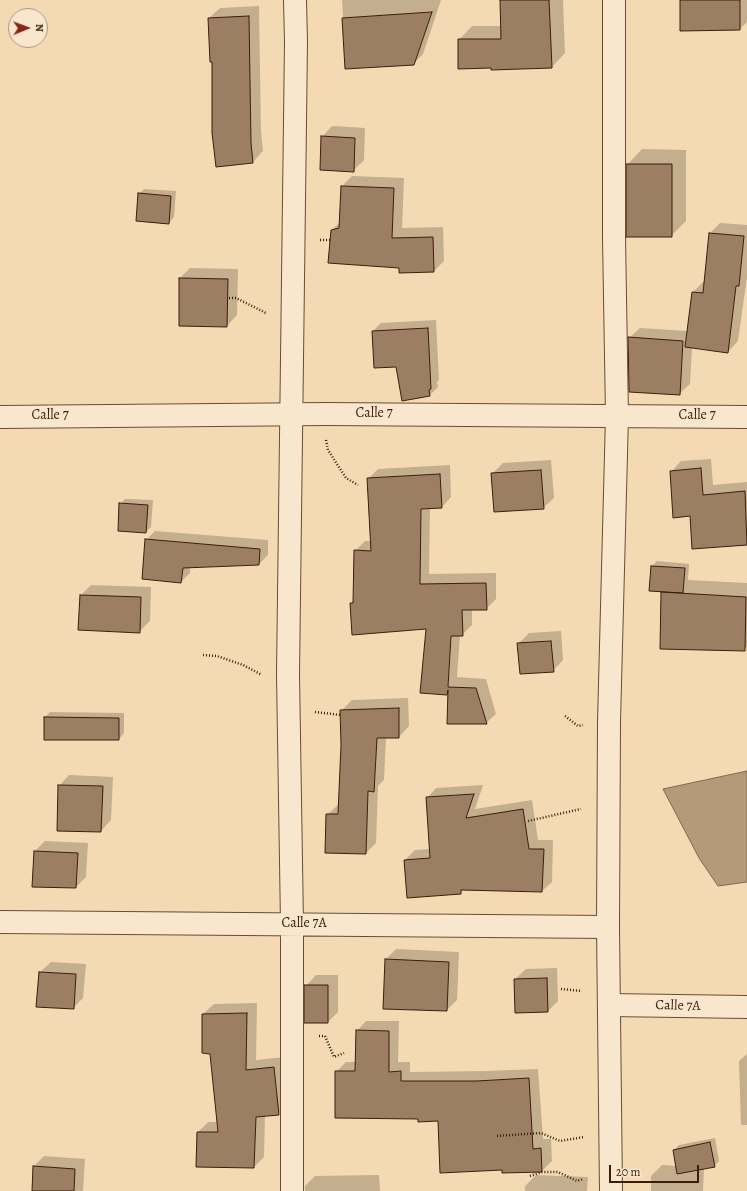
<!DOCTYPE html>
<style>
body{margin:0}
#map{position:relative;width:747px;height:1191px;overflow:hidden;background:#f4dab2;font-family:Alegreya,serif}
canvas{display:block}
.north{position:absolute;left:8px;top:8px;width:40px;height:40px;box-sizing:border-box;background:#f8e7cd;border:1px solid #ad9680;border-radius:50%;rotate:89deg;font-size:11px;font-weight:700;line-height:16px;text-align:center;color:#3c1d0c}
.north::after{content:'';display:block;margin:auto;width:14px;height:18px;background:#8f2418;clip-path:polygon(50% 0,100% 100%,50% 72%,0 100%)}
.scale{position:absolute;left:609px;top:1165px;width:90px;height:18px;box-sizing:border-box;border:2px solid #3c1d0c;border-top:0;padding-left:5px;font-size:12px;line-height:14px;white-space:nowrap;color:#3c1d0c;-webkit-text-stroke:3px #f8e7cd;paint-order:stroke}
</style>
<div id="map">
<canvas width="747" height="1191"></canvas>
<div class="north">N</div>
<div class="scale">20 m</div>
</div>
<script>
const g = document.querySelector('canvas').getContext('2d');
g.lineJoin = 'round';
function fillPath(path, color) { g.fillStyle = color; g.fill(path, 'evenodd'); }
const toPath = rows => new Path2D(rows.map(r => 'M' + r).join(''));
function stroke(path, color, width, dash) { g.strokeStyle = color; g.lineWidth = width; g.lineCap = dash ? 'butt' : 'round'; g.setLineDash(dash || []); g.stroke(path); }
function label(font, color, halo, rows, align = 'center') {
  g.font = font + ' Alegreya,serif'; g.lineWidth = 4; g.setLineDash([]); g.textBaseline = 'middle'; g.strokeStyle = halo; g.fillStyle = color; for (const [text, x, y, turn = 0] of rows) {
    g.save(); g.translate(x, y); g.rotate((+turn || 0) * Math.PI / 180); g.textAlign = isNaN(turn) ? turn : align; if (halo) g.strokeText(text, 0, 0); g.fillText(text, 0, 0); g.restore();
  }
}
const water = toPath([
 [747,771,747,882,718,886,699,858,663,789,747,771]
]);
fillPath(water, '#b59a7a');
stroke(water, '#85684e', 1);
fillPath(toPath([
 [342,0,441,0,423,54,413,64,346,68],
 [501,0,563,0,565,53,552,67,459,40,472,26,501,26],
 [681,0,747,0,747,22,740,29,681,30],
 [259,6,261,132,263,151,253,162,217,166,213,61,209,18,220,8],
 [332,126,365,128,364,160,353,171,322,137],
 [642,149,686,150,686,221,671,236,628,164],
 [352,176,404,178,402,228,443,227,444,261,434,271,400,267,332,230,340,222,342,186],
 [144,189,176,191,174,217,169,223,139,194],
 [720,223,747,225,747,277,738,341,728,352,692,347,690,384,679,394,629,338,640,328,688,331,693,292,703,282,705,282,710,233],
 [190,268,238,269,237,315,227,326,180,278],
 [436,320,439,380,437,382,438,387,430,395,396,366,375,367,373,331,381,323],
 [711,459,713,485,747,482,747,544,693,548,691,515,671,472,681,461],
 [551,460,554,498,543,508,493,473,503,463],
 [450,465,451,497,442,507,430,507,429,574,496,573,496,599,486,609,472,609,472,625,462,635,460,635,457,677,486,679,496,714,486,723,449,693,447,694,427,628,351,603,354,600,355,551,365,541,371,541,368,479,378,469],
 [125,499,153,500,151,527,146,532,120,504],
 [155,531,268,540,268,555,259,564,190,566,190,573,181,582,146,540],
 [657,561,689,564,688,580,747,583,747,647,744,650,662,592,664,591,652,566],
 [91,585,151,587,150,621,140,631,81,595],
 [561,631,563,660,553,671,519,643,529,633],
 [408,698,409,726,399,737,386,737,384,780,378,786,376,843,366,853,327,815,339,804,342,745,342,710,352,700],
 [50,712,124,713,124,733,119,739,45,717],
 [69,775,113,777,111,820,101,831,59,786],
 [483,785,475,809,532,800,538,840,553,840,552,882,542,891,464,889,460,893,405,860,415,850,430,849,427,798,436,788],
 [45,841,88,843,86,877,76,887,35,851],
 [396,949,459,952,457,1000,447,1010,386,959],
 [51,962,86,964,83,998,73,1008,40,972],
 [557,968,558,1001,548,1011,515,979,526,969],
 [316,975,338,975,338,1012,328,1022,306,1022,306,986],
 [257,1003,256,1060,284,1057,288,1104,278,1114,265,1115,264,1157,254,1167,198,1132,208,1122,218,1122,211,1053,203,1014,214,1004],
 [366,1021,399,1021,398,1062,410,1062,410,1072,487,1071,538,1069,543,1139,551,1139,552,1161,542,1171,503,1169,439,1120,419,1118,336,1072,346,1062,356,1062,357,1031],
 [747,1054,747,1125,741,1125,739,1061],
 [715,1138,719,1161,714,1166,704,1168,703,1191,651,1191,651,1176,662,1165,677,1166,674,1150,679,1145],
 [44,1156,85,1159,83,1191,33,1191,34,1166],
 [379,1175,380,1191,305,1191,305,1186,315,1176],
 [536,1175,588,1177,587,1191,525,1191,525,1186]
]), '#0003');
const building = toPath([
 [500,0,549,0,552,68,491,70,491,68,458,69,458,39,501,39,500,0],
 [680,0,740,0,740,30,680,31,680,0],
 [432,12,414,65,345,69,342,18,432,12],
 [249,16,251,143,253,163,216,167,212,133,212,62,210,62,208,18,249,16],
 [321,136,355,138,354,172,320,170,321,136],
 [626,164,672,164,672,237,626,237,626,164],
 [341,186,394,188,392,238,433,237,434,272,399,273,399,268,328,263,331,230,339,228,341,186],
 [138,193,171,196,169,224,136,221,138,193],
 [709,233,744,236,739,286,736,286,728,353,685,347,692,292,703,293,709,233],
 [179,278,228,279,227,327,179,326,179,278],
 [428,328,431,389,429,390,430,396,402,401,396,367,374,368,372,331,428,328],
 [628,337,683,341,680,395,629,392,628,337],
 [701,468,703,495,745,491,747,545,692,549,690,516,673,518,670,471,701,468],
 [541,470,544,509,494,512,491,473,541,470],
 [440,474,442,508,421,509,420,584,486,583,487,610,462,610,463,636,451,636,448,687,476,688,487,724,447,724,448,690,447,695,420,693,426,629,352,635,350,603,353,603,354,550,371,551,367,478,440,474],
 [119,503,148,505,146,533,118,531,119,503],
 [145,539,260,549,259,565,183,568,181,583,142,579,145,539],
 [651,566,685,568,683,593,649,591,651,566],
 [661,592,746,597,745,651,660,649,661,592],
 [80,595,141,597,140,633,78,630,80,595],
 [551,641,554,672,520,674,517,643,551,641],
 [399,708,399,738,377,738,374,792,368,791,366,854,325,853,326,814,338,814,341,745,340,710,399,708],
 [44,717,119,718,119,740,44,740,44,717],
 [58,785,103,786,101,832,57,831,58,785],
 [474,794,466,818,523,809,529,849,544,849,542,892,461,890,461,894,407,898,404,860,430,858,426,797,474,794],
 [34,851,78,853,76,888,32,887,34,851],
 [385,959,449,962,447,1011,383,1009,385,959],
 [39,972,76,974,74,1009,36,1007,39,972],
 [547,978,548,1012,515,1013,514,979,547,978],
 [304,985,328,985,328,1023,304,1023,304,985],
 [247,1013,246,1070,274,1067,279,1115,256,1117,254,1168,196,1167,197,1132,218,1132,210,1054,202,1053,202,1014,247,1013],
 [356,1030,389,1031,389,1072,401,1071,401,1081,477,1081,529,1078,533,1149,541,1148,542,1172,502,1173,502,1170,440,1173,438,1121,418,1122,418,1119,335,1118,335,1071,355,1071,356,1030],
 [710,1142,715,1167,677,1174,673,1150,710,1142],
 [33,1166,75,1169,74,1191,32,1191,33,1166]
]);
fillPath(building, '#9c7f62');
stroke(building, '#3c1d0c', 1);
const minor = toPath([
 [614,0,614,237,617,416],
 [0,922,608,927],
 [609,1005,747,1007],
 [292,1191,292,924,288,674,296,42,295,0]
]);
const tertiary = toPath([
 [0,417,325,414,747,417],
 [611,1191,608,927,609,722,617,416]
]);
stroke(minor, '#6a4c36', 24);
stroke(tertiary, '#6a4c36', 24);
stroke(toPath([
 [320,240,330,240],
 [229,298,236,298,266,313],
 [326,440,328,450,346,478,358,485],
 [203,655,217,656,243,665,262,675],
 [315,712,341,715],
 [565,716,578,726,583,725],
 [528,821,581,809],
 [561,989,582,991],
 [319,1036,325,1036,334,1057,344,1053],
 [497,1136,541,1133,560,1141,584,1137],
 [530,1176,542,1172,558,1172,577,1181,583,1179]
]), '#3c1d0c', 2.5, [1, 2]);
stroke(minor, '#f8e7cd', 22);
stroke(tertiary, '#f8e7cd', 22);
label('14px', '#3c1d0c', '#f8e7cd', [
 ["Calle 7",374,414],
 ["Calle 7",50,416],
 ["Calle 7",697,416],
 ["Calle 7A",304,924],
 ["Calle 7A",678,1006,1]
]);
</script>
